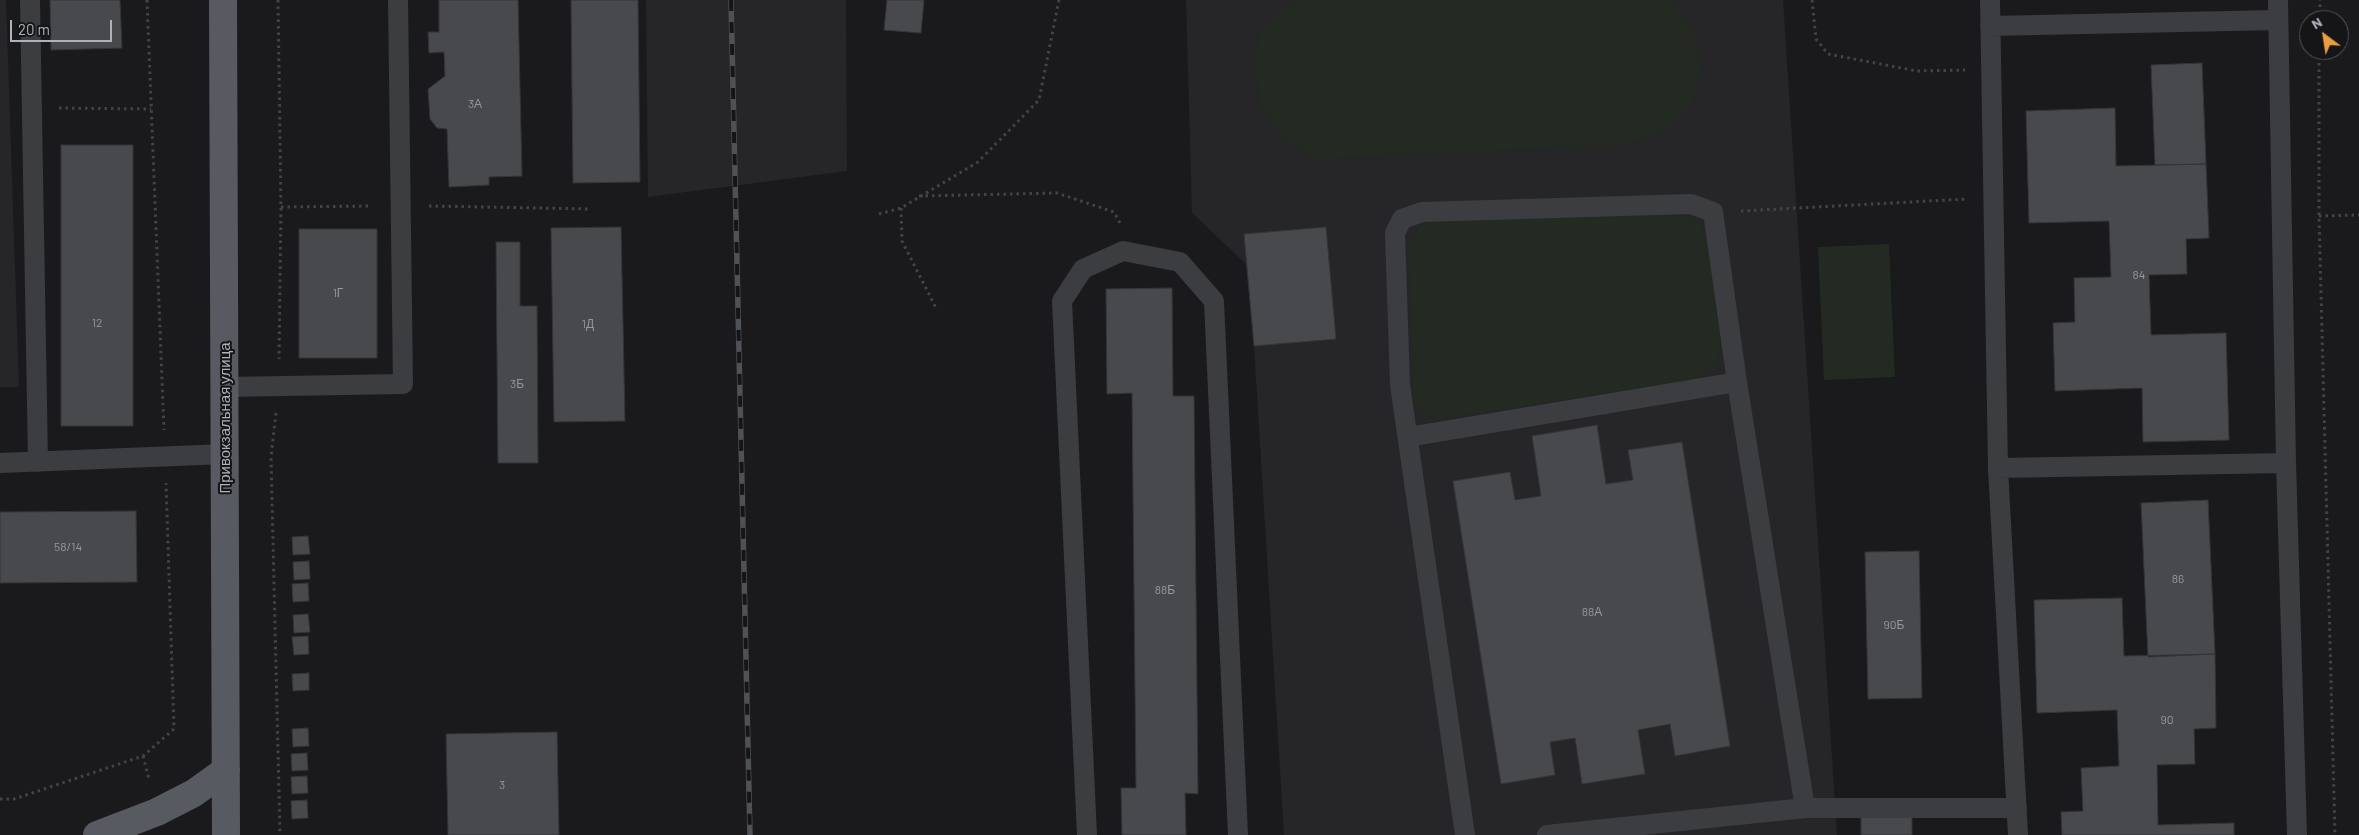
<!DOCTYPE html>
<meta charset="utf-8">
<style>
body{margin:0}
#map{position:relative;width:2359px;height:835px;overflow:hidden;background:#1a1a1c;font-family:Barlow,sans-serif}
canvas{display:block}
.north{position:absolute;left:2299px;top:10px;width:50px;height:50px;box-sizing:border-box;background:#151517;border:1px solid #525459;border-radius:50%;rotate:329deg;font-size:14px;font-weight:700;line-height:20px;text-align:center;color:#adb3bb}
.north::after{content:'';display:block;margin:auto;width:18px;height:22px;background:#ea9e44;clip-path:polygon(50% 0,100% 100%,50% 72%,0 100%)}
.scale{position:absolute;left:10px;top:20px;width:102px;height:22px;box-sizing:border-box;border:2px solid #adb3bb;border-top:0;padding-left:6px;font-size:15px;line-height:18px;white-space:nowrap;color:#adb3bb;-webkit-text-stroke:4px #151517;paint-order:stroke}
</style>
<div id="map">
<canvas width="2359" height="835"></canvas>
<div class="north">N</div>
<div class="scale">20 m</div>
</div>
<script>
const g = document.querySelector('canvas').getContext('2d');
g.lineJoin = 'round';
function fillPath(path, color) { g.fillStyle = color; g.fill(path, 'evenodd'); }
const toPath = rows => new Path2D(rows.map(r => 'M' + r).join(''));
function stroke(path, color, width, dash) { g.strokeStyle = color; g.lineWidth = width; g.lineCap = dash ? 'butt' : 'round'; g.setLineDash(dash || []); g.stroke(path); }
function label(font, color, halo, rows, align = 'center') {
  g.font = font + ' Barlow,sans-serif'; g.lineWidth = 4; g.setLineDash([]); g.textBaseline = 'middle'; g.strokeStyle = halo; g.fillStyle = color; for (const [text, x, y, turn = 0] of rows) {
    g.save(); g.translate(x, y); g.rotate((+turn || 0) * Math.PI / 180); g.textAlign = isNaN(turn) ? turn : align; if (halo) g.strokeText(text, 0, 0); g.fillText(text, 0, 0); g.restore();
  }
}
fillPath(toPath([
 [0,0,6,0,19,387,0,387],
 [646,0,846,0,847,171,648,197],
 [1186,0,1783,0,1837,835,1284,835,1254,346,1246,264,1192,213]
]), '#262629');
fillPath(toPath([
 [1300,0,1670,0,1696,37,1700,71,1692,101,1667,127,1630,144,1316,159,1281,138,1261,106,1254,58,1261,32,1291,4],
 [1682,215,1699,223,1708,242,1721,348,1713,367,1693,380,1441,418,1425,415,1414,400,1409,244,1419,227,1436,219],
 [1889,244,1895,377,1824,380,1818,247]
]), '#222a22');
const building = toPath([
 [50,0,120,0,122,48,51,50,50,0],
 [439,0,518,0,522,176,489,177,489,185,449,187,447,129,437,128,430,119,428,89,445,76,444,52,429,53,428,32,439,32,439,0],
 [571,0,638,0,640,182,573,183,571,0],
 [887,0,924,0,921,33,884,30,887,0],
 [2202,63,2206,164,2155,165,2151,65,2202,63],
 [2115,108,2116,166,2206,164,2209,238,2186,239,2187,274,2149,275,2151,335,2226,333,2229,440,2143,442,2142,388,2055,391,2053,323,2075,322,2074,278,2111,277,2109,221,2029,223,2026,111,2115,108],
 [61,145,133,145,133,426,61,426,61,145],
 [621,227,625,421,554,422,551,228,621,227],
 [1326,227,1336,339,1254,346,1244,234,1326,227],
 [299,229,377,229,377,358,299,358,299,229],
 [496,242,520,242,520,306,537,306,538,463,498,463,496,242],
 [1172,288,1173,396,1194,396,1198,794,1185,793,1186,835,1122,835,1121,788,1136,788,1132,393,1107,394,1106,289,1172,288],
 [1597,425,1606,484,1633,480,1628,450,1682,442,1730,746,1675,756,1670,724,1638,730,1645,774,1582,784,1575,738,1550,742,1555,775,1501,784,1453,481,1510,472,1515,500,1541,496,1532,436,1597,425],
 [2208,500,2215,654,2148,657,2141,503,2208,500],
 [136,511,137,582,0,583,0,512,136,511],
 [308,536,310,554,293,555,292,537,308,536],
 [1919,551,1922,698,1868,699,1865,552,1919,551],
 [309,561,310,579,294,580,293,562,309,561],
 [308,583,309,601,293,602,292,584,308,583],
 [2122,598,2124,656,2215,654,2216,728,2194,729,2195,764,2157,765,2158,825,2234,823,2234,835,2062,835,2061,812,2083,811,2081,768,2119,766,2117,710,2037,713,2034,600,2122,598],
 [308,614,310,632,294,633,293,615,308,614],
 [308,636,309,654,294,655,292,637,308,636],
 [309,673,309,690,293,691,292,674,309,673],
 [308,728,309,746,293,747,292,729,308,728],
 [557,732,559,835,448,835,446,734,557,732],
 [307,753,308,770,292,771,291,754,307,753],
 [307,776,308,793,292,794,291,777,307,776],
 [307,800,308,818,292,819,291,801,307,800],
 [1861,816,1912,816,1912,835,1861,835,1861,816]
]);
fillPath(building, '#47494c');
stroke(building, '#343538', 1);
stroke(toPath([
 [147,0,164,430],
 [278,0,281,207,279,359],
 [1812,0,1816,39,1828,54,1917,71,1965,70],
 [2320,20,2320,0],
 [2319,50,2319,216,2335,835],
 [59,108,151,109],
 [919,196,1057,193,1114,212,1120,223],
 [429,206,591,209],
 [281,207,372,206],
 [901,208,902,241,936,308],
 [1741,211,1967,199],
 [879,214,901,208,978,162,1039,100,1059,0],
 [2319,216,2359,215],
 [276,413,271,457,280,835],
 [143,756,149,779],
 [0,799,14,799,143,756,174,729,166,483]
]), '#414448', 3, [2.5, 4]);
stroke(toPath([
 [30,0,38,462],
 [1990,0,1998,468,2018,835],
 [2278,0,2286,463,2297,835],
 [1990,26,2278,20],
 [225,387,403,384,398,0],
 [1408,437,1737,382],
 [0,463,226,454],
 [1998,468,2286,463],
 [1087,835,1062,301,1083,269,1123,251,1180,262,1214,301,1238,835],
 [1465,835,1400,385,1395,233,1402,219,1422,212,1691,204,1713,212,1737,382,1805,808],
 [1547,835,1805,808,2017,808]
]), '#3b3d41', 20);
stroke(toPath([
 [223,0,226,835],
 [97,835,157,812,194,793,226,770]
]), '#575a60', 28);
const rail = toPath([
 [731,0,750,835]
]);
stroke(rail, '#4e5156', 5.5);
stroke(rail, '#151517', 4, [11]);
label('12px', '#94989f', null, [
 ["3А",475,104],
 ["84",2139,275],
 ["1Г",338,293],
 ["12",97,323],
 ["1Д",588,324],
 ["3Б",517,384],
 ["58/14",68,547],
 ["86",2178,579],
 ["88Б",1165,590],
 ["88А",1592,612],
 ["90Б",1894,625],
 ["90",2167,720],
 ["3",502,785]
]);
label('15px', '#adb3bb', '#151517', [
 ["Привокзальная улица",225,418,-90]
]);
</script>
